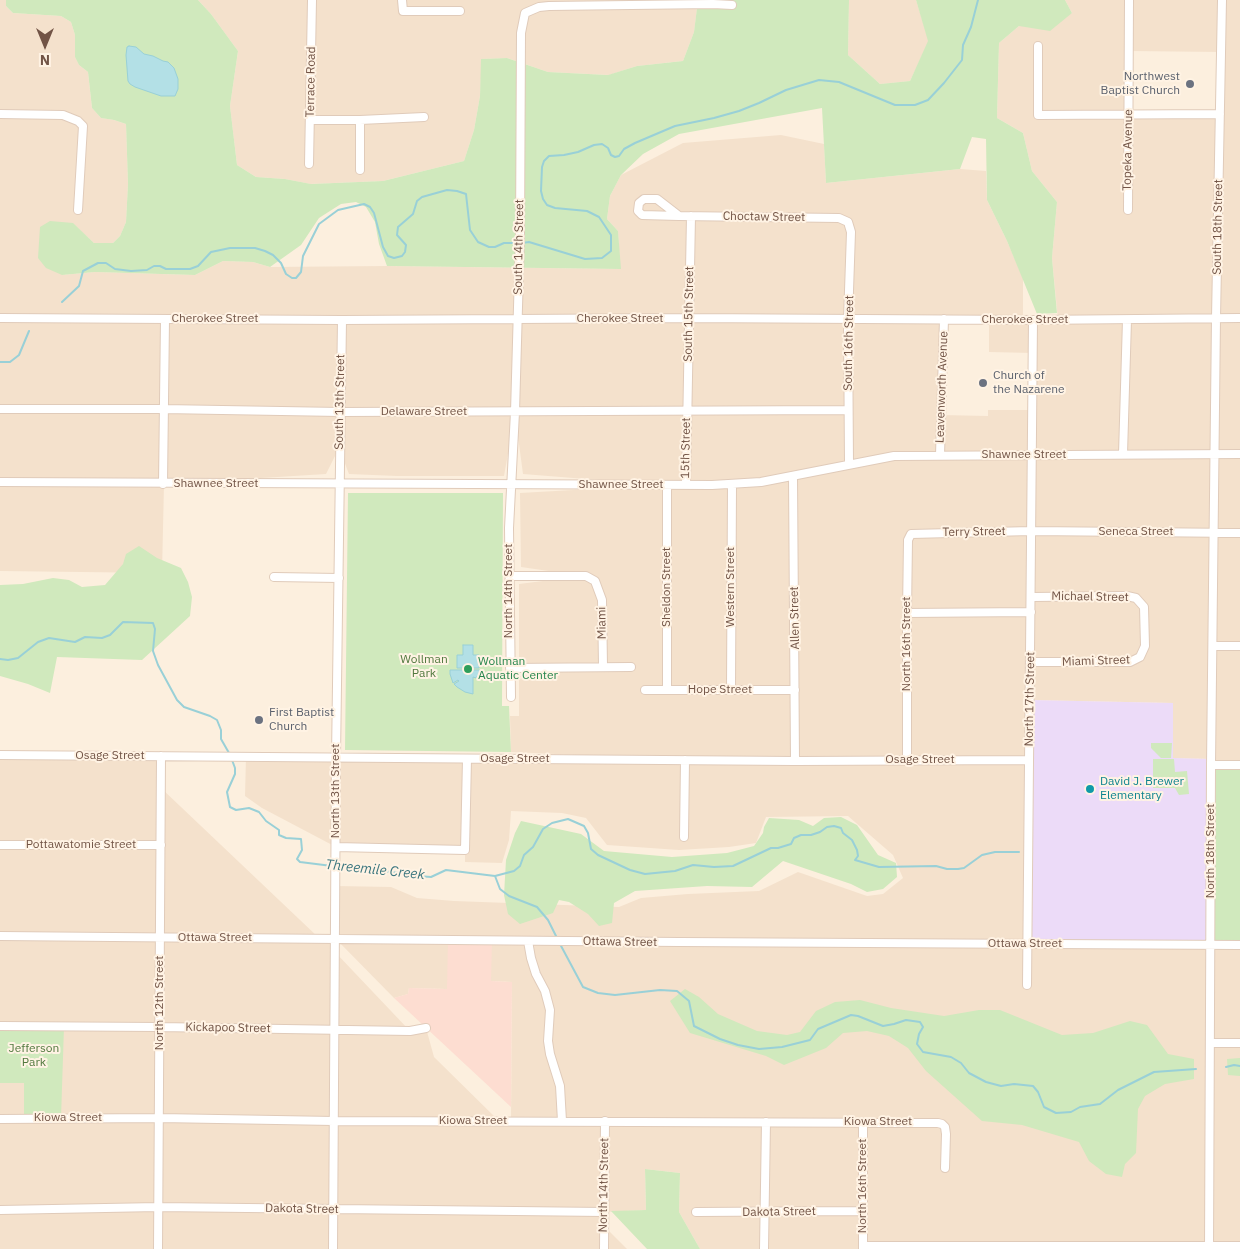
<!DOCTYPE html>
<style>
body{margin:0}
#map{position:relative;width:1240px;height:1249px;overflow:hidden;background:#fcefde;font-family:"IBM Plex Sans",sans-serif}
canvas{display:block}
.north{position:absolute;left:20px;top:20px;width:50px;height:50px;-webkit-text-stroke:4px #fff3e4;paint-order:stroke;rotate:180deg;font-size:14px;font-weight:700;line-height:20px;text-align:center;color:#725446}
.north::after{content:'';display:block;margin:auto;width:18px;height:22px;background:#725446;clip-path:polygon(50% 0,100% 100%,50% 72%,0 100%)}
</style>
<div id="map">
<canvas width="1240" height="1249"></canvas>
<div class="north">N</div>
</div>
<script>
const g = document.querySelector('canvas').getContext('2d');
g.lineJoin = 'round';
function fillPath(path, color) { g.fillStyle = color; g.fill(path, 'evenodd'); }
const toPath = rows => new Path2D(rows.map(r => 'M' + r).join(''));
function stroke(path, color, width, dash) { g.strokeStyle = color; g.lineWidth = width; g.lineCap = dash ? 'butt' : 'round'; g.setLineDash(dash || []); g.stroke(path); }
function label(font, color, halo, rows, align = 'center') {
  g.font = font + ' "IBM Plex Sans",sans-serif'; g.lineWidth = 4; g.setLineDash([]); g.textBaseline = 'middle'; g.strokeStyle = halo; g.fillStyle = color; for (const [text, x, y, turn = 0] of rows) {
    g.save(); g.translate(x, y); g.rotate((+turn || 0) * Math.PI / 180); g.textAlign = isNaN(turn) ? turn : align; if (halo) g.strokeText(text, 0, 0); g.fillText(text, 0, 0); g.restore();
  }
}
fillPath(toPath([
 [0,0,6,0,6,6,13,13,61,16,71,22,75,35,75,57,79,65,88,72,92,108,101,118,114,120,126,124,128,184,126,222,120,236,113,243,94,243,72,223,62,275,95,272,195,275,223,261,253,262,270,267,387,266,620,269,618,231,607,219,610,196,621,175,683,143,781,135,824,144,826,183,960,169,986,171,987,200,1007,241,1023,278,1023,320,1058,320,1052,258,1057,202,1032,171,1023,133,997,118,999,43,1019,26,1072,13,1065,0,1240,0,1240,765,1211,765,1211,759,1173,758,1173,703,1030,700,1240,945,1240,1249,700,1249,679,1212,680,1173,645,1169,646,1210,604,1212,604,1226,627,1249,0,1249,0,1083,24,1083,61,1118,0,1026,0,755,161,756,161,788,319,938,335,938,336,886,391,887,417,898,454,901,619,907,641,898,688,894,759,891,798,872,867,896,883,894,903,878,893,855,848,816,766,817,756,843,729,847,679,850,607,845,586,818,562,813,511,811,509,840,502,863,465,862,465,851,336,847,262,808,245,796,246,757,668,759,511,752,510,716,519,716,519,676,599,667,519,663,519,584,583,576,521,567,520,493,662,485,523,474,515,414,504,476,397,476,349,474,339,448,326,474,164,484,162,573,0,571],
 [1129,51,1221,52,1220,114,1129,114],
 [944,319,989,320,989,352,1033,353,1032,410,988,410,988,416,941,415],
 [336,939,394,998,408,994,409,988,447,989,491,981,512,982,511,1120,498,1120,434,1057,426,1028,410,1031,335,952],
 [198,0,698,0,694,32,683,61,637,66,609,75,548,72,507,58,482,59,480,96,474,130,464,161,383,181,310,184,285,179,256,177,237,165,230,106,238,51,211,14],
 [849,0,916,0,929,41,910,81,880,84,848,55]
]), '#f4e1cc');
fillPath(toPath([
 [448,940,492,940,491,981,512,982,511,1107,394,998,408,994,409,988,447,989]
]), '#fdddd1');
fillPath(toPath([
 [1030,700,1173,703,1173,758,1211,759,1211,945,1028,943]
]), '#ecdbf8');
fillPath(toPath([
 [6,0,198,0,211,14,238,51,230,106,237,165,256,177,285,179,311,184,383,181,464,161,474,130,480,96,481,59,507,58,548,72,608,75,637,66,683,61,694,32,698,0,849,0,848,55,880,84,910,81,928,41,916,0,1065,0,1072,13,1050,31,1019,26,999,43,997,118,1023,133,1032,171,1057,202,1052,258,1057,313,1037,314,1007,241,987,200,986,139,972,137,960,169,826,183,822,108,679,134,643,154,621,175,610,196,607,219,618,231,621,269,387,266,379,244,375,222,366,207,356,202,341,204,319,218,301,245,270,267,253,262,223,261,195,275,95,272,62,275,46,268,38,258,40,227,50,221,73,223,94,243,113,243,120,236,126,222,128,184,126,124,114,120,101,118,92,108,88,72,79,65,75,57,75,35,71,22,61,16,13,13,6,6],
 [348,493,503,493,502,706,509,706,511,752,345,750],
 [139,546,157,558,181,568,188,582,192,597,190,616,142,660,57,657,50,693,28,684,0,676,0,585,23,584,53,578,69,580,82,587,105,585,123,564,126,554],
 [1151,743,1172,743,1171,758,1161,758,1151,748],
 [1153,759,1174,759,1175,772,1187,771,1189,794,1179,795,1175,788,1153,788],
 [1211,765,1240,765,1240,945,1211,945],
 [841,817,857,825,878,855,896,863,897,877,883,889,867,892,851,884,783,861,752,887,707,886,635,891,614,903,612,923,599,926,588,914,569,902,559,900,553,913,520,924,508,914,504,895,506,860,515,833,521,821,581,834,604,851,672,857,727,853,754,846,763,833,764,827,769,818,799,820,813,826,824,818],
 [685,989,699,997,718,1014,757,1031,787,1035,800,1032,816,1011,835,1002,860,1000,891,1008,944,1016,979,1010,1000,1010,1062,1035,1093,1033,1130,1021,1147,1025,1168,1054,1194,1059,1194,1079,1165,1084,1145,1096,1138,1109,1136,1153,1125,1164,1122,1177,1106,1174,1089,1161,1079,1142,1022,1125,982,1121,926,1071,908,1048,889,1036,867,1031,843,1033,826,1048,784,1065,766,1056,690,1033,670,1001],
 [0,1026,64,1027,61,1118,24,1118,24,1083,0,1083],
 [1240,1058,1240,1076,1228,1075,1227,1059],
 [645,1169,680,1173,679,1212,700,1249,647,1249,611,1211,646,1210]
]), '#d0e9bd');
const water = toPath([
 [129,46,136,47,144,54,153,56,163,61,168,62,174,68,178,79,178,89,175,96,161,96,135,87,130,84,128,81,126,55,127,47,129,46],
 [463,645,473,645,473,655,479,655,479,668,473,668,473,670,480,670,480,677,476,677,476,678,473,677,473,694,465,692,457,687,454,684,459,681,458,680,453,683,450,674,450,670,463,670,463,668,457,668,457,655,463,655,463,645]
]);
fillPath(water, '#b3e0e6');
stroke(water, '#99d0d7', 1);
stroke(toPath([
 [522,243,529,242,585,259,602,258,611,251,611,235,599,217,587,211,555,208,547,205,543,199,541,191,542,167,544,161,549,156,564,155,578,152,594,145,602,144,608,148,611,155,615,157,619,156,624,149,635,143,675,126,714,118,739,111,759,103,786,90,819,80,839,82,895,105,915,105,928,100,944,83,962,60,963,45,971,27,978,0],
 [62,302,79,286,83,271,98,263,106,263,115,269,131,271,147,270,154,266,160,266,166,269,190,269,198,266,211,252,230,248,255,248,265,251,273,255,281,263,286,274,292,278,296,278,301,272,303,256,319,224,338,210,364,204,370,207,374,213,383,247,388,256,394,258,402,256,405,252,406,245,397,235,398,227,413,214,417,201,422,197,447,190,457,191,466,194,470,230,478,242,489,247,495,247,504,243,517,243],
 [0,362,10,362,19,355,29,331],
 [0,659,8,660,18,658,38,642,49,638,75,642,85,637,102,638,110,635,123,622,153,623,155,629,153,651,158,665,177,700,184,707,210,716,217,720,221,730,221,739,229,753],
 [232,760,235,768,235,774,227,792,230,807,236,810,249,808,259,812,266,821,279,830,279,835,286,838,301,839,302,850,297,859,300,862,332,866],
 [337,867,392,872,417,876,431,877,446,870,495,876,500,889,509,896,537,907,548,920,557,938],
 [495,876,514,871,520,866,524,855,533,847,543,829,552,823,568,819,584,826,588,833,591,849,598,855,630,870,645,874,675,871,693,865,714,867,733,866,771,848,778,848,791,844,794,838,801,835,811,835,820,832,827,827,834,826,841,828,843,833,852,840,857,850,858,856,855,860,879,867,936,866,947,869,958,869,964,868,982,855,995,852,1019,852],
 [560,944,583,987,598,993,615,995,660,990,677,991,689,1001,694,1026,720,1039,738,1045,759,1049,782,1047,810,1040,818,1029,851,1015,858,1016,883,1026,894,1024,906,1020,920,1022,923,1027,919,1034,917,1044,923,1052,951,1057,961,1063,969,1073,986,1082,1001,1086,1014,1084,1033,1086,1038,1092,1044,1107,1056,1113,1071,1112,1080,1107,1100,1104,1118,1090,1154,1072,1196,1069],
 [1226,1067,1234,1065,1240,1066]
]), '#99d0d7', 2);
const minor = toPath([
 [402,0,403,11,460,11],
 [1038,46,1038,115,1220,114],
 [0,114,63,115,78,121,83,126,78,210],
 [310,120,360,120,424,117],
 [309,164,312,0],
 [360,170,360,120],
 [1128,210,1129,0],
 [679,216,642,215,638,211,639,203,644,199,657,199,679,216,839,218,848,222,851,232,848,320,849,464],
 [0,318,342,320,689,318,1033,320,1240,318],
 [0,409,163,409,340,412,848,410],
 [1123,454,1127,320],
 [940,455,944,319],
 [793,476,795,761],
 [0,482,712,485,761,482,894,456,1240,454],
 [163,484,165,319],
 [686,485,691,216],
 [510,576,586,576,595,581,602,600,603,666],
 [274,577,339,578],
 [907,613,1031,612],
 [1214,646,1240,646],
 [1031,662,1130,662,1140,657,1145,646,1144,607,1136,598,1127,596,1032,597],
 [510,668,631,667],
 [667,689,667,485],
 [645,690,795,690],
 [731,690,732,485],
 [511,697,509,528,515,412,520,237,521,33,525,13,539,7,549,6,713,4,732,5],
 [0,755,795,761,1029,760],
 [907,760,907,613,908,540,911,534,1031,531,1240,533],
 [1211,765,1240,765],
 [684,837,685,760],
 [0,845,161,845],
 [336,847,465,850,467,759],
 [0,936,679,942,1240,945],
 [528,941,531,958,536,974,545,991,550,1010,548,1041,550,1054,560,1086,562,1121],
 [1027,985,1033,320],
 [0,1026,159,1027,410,1031,426,1028],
 [1211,1043,1240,1043],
 [0,1119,160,1118,334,1121,938,1123,942,1124,945,1127,946,1134,945,1168],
 [863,1122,863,1249],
 [0,1210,158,1207,604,1212],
 [696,1212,863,1211],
 [863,1246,1240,1246],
 [158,1249,161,756],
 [333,1249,336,757,342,320],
 [604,1249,605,1121],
 [764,1249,766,1122],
 [1209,1249,1211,765,1216,318,1222,0]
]);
stroke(minor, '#e0cbba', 10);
stroke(minor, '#fff', 8);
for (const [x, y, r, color] of [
 [1190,84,5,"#6b7280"],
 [983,383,5,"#6b7280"],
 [468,669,5,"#2e9e5b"],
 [259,720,5,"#6b7280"],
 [1090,789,5,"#0f9aa8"]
]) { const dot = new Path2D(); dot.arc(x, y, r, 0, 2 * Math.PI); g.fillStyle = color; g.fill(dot); stroke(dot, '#fff3e4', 2); }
label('12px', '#5b616d', '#fff3e4', [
 ["Northwest",1180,77,"right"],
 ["Baptist Church",1180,91,"right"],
 ["Church of",993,376],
 ["the Nazarene",993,390],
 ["First Baptist",269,713],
 ["Church",269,727]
], 'left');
label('12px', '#725446', '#fff3e4', [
 ["Terrace Road",311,82,-89],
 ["Topeka Avenue",1128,150,-89],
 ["Choctaw Street",764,217,1],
 ["South 18th Street",1218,227,-89],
 ["South 14th Street",519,247,-89],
 ["South 15th Street",689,314,-89],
 ["Cherokee Street",215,319],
 ["Cherokee Street",620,319],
 ["Cherokee Street",1025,320],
 ["South 16th Street",849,343,-89],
 ["Leavenworth Avenue",942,387,-88],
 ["South 13th Street",340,402,-89],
 ["Delaware Street",424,412],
 ["15th Street",686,448,-89],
 ["Shawnee Street",1024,455],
 ["Shawnee Street",216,484],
 ["Shawnee Street",621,485],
 ["Terry Street",974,532,-1],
 ["Seneca Street",1136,532],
 ["Sheldon Street",667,587,-90],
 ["Western Street",731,587,-90],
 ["North 14th Street",509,591,-90],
 ["Michael Street",1090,597,1],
 ["Allen Street",795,618,-91],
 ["Miami",602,623,-91],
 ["North 16th Street",907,644,-90],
 ["Miami Street",1096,661,-2],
 ["Hope Street",720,690],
 ["North 17th Street",1030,699,-89],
 ["Osage Street",110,756],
 ["Osage Street",515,759],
 ["Osage Street",920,760],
 ["North 13th Street",336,791,-90],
 ["Pottawatomie Street",81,845],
 ["North 18th Street",1211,851,-90],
 ["Ottawa Street",215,938],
 ["Ottawa Street",620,942,1],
 ["Ottawa Street",1025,944],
 ["North 12th Street",160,1003,-90],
 ["Kickapoo Street",228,1028,1],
 ["Kiowa Street",68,1118],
 ["Kiowa Street",473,1121],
 ["Kiowa Street",878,1122],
 ["North 14th Street",604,1185,-89],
 ["North 16th Street",863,1186,-90],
 ["Dakota Street",302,1209,1],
 ["Dakota Street",779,1212,-1]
]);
label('12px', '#51783e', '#fff3e4', [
 ["Wollman",424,660],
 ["Park",424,674],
 ["Jefferson",34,1049],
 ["Park",34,1063]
]);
label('12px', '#27864d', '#fff3e4', [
 ["Wollman",478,662],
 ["Aquatic Center",478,676]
], 'left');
label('12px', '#0d838f', '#fff3e4', [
 ["David J. Brewer",1100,782],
 ["Elementary",1100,796]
], 'left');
label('italic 14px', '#3d777f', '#fff3e4', [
 ["Threemile Creek",375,870,6]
]);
</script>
